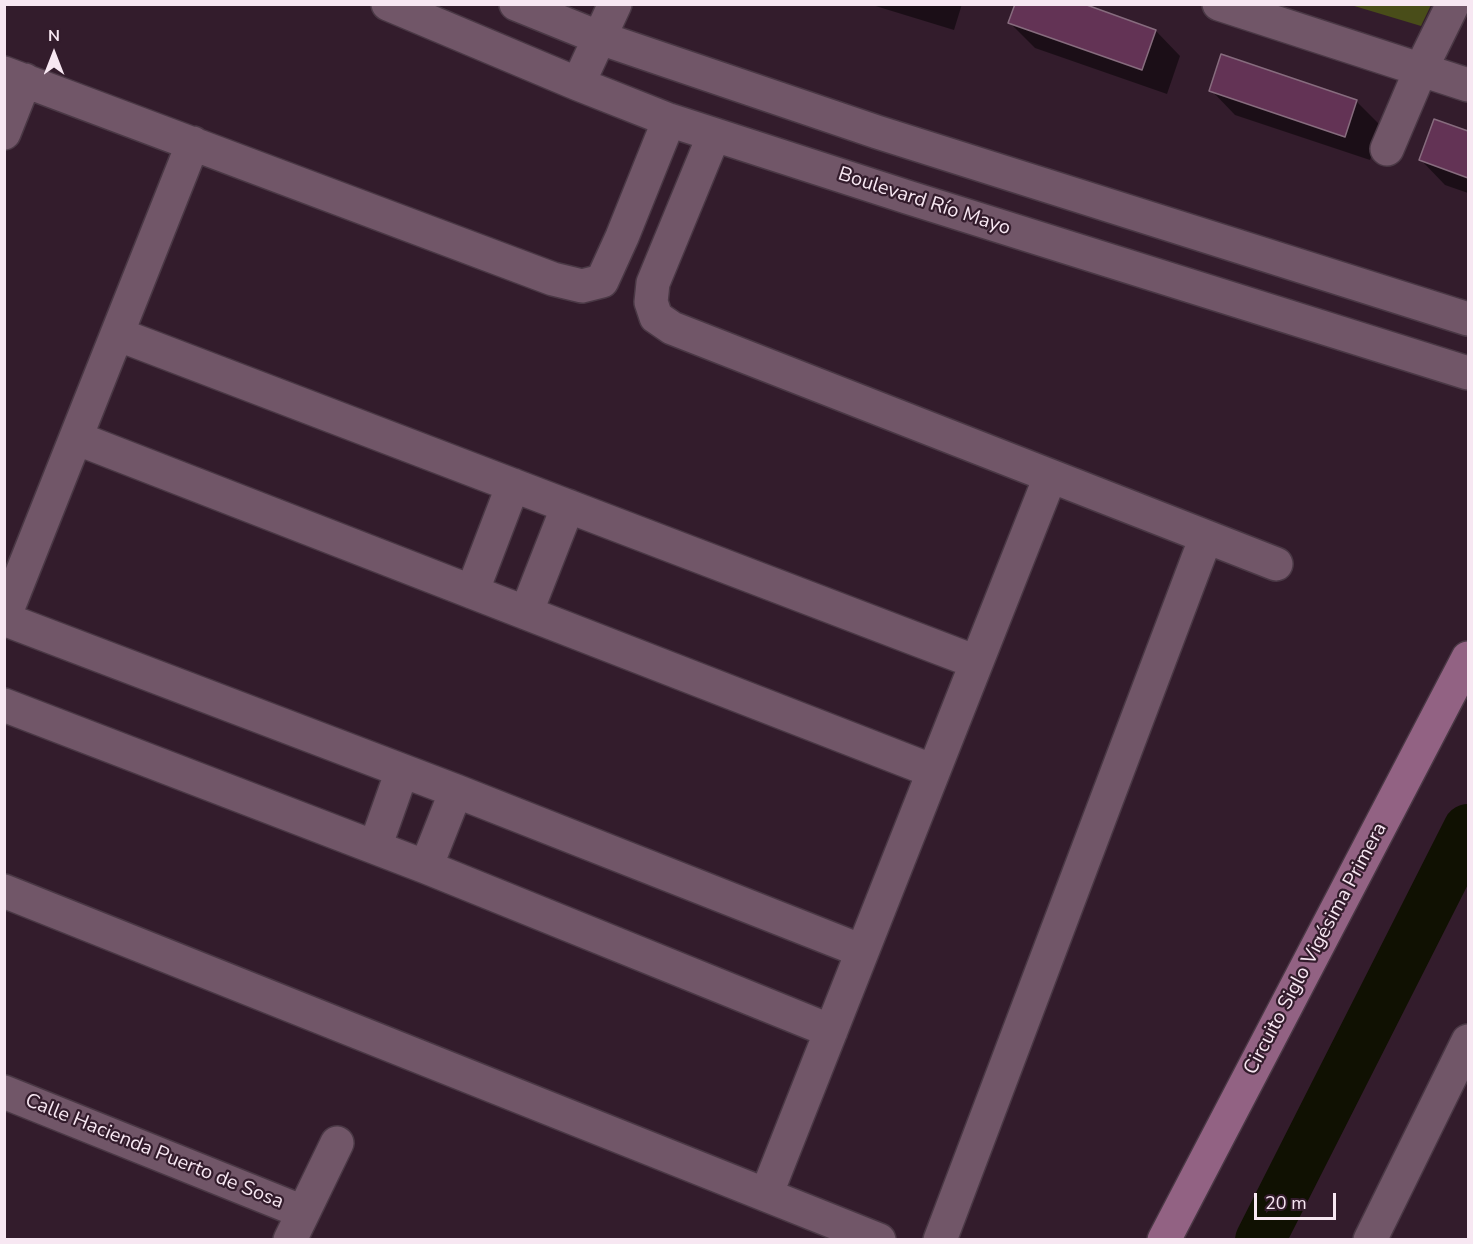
<!DOCTYPE html>
<meta charset="utf-8">
<style>
body{margin:0}
#map{position:relative;width:1473px;height:1244px;overflow:hidden;background:#331c2c;font-family:"Nunito Sans",sans-serif}
canvas{display:block}
.frame{position:absolute;inset:0;border:6px solid #f7e7f2;pointer-events:none}
.north{position:absolute;left:24px;top:24px;width:60px;height:60px;-webkit-text-stroke:4px #331c2c;paint-order:stroke;rotate:0deg;font-size:16px;font-weight:700;line-height:24px;text-align:center;color:#f7e7f2}
.north::after{content:'';display:block;margin:auto;width:21px;height:27px;background:#f7e7f2;clip-path:polygon(50% 0,100% 100%,50% 72%,0 100%)}
.scale{position:absolute;left:1254px;top:1193px;width:82px;height:27px;box-sizing:border-box;border:3px solid #f7e7f2;border-top:0;padding-left:8px;font-size:18px;line-height:21px;white-space:nowrap;color:#f7e7f2;-webkit-text-stroke:4px #331c2c;paint-order:stroke}
</style>
<div id="map">
<canvas width="1473" height="1244"></canvas>
<div class="frame"></div>
<div class="north">N</div>
<div class="scale">20 m</div>
</div>
<script>
const g = document.querySelector('canvas').getContext('2d');
g.lineJoin = 'round';
function fillPath(path, color) { g.fillStyle = color; g.fill(path, 'evenodd'); }
const toPath = rows => new Path2D(rows.map(r => 'M' + r).join(''));
function stroke(path, color, width, dash) { g.strokeStyle = color; g.lineWidth = width; g.lineCap = dash ? 'butt' : 'round'; g.setLineDash(dash || []); g.stroke(path); }
function label(font, color, halo, rows, align = 'center') {
  g.font = font + ' "Nunito Sans",sans-serif'; g.lineWidth = 4.5; g.setLineDash([]); g.textBaseline = 'middle'; g.strokeStyle = halo; g.fillStyle = color; for (const [text, x, y, turn = 0] of rows) {
    g.save(); g.translate(x, y); g.rotate((+turn || 0) * Math.PI / 180); g.textAlign = isNaN(turn) ? turn : align; if (halo) g.strokeText(text, 0, 0); g.fillText(text, 0, 0); g.restore();
  }
}
fillPath(toPath([
 [1351,5,1431,5,1421,26]
]), '#494d19');
fillPath(toPath([
 [869,4,962,4,954,30],
 [1079,4,1156,31,1180,56,1167,94,1035,48,1010,23],
 [1211,90,1356,101,1381,126,1370,160,1235,115],
 [1434,121,1468,133,1468,193,1445,185,1421,160]
]), '#0007');
stroke(toPath([
 [1260,1240,1468,829]
]), '#101102', 50);
const building = toPath([
 [1015,4,1084,4,1156,30,1142,70,1008,23,1015,4],
 [1221,54,1357,100,1345,137,1209,91,1221,54],
 [1434,119,1468,131,1468,178,1419,160,1434,119]
]);
fillPath(building, '#633355');
stroke(building, '#876c7e', 1.5);
const minor = toPath([
 [388,4,578,84,669,120,907,197,1468,373],
 [516,4,600,38,877,132,1468,319],
 [1219,4,1468,85],
 [4,73,553,279,582,286,602,281,622,237,669,120],
 [578,84,615,4],
 [4,133,25,80],
 [714,135,653,283,651,302,656,317,672,328,1276,564],
 [1387,149,1421,69,1453,4],
 [117,334,976,662],
 [76,438,933,771],
 [472,592,513,485],
 [526,613,568,506],
 [4,618,193,143],
 [4,619,456,791,862,951],
 [4,705,426,867,831,1031],
 [375,847,402,771],
 [426,867,456,791],
 [4,891,879,1240],
 [4,1092,303,1212],
 [766,1195,1050,477],
 [290,1240,337,1143],
 [940,1240,1206,537],
 [1370,1240,1468,1041]
]);
const major = toPath([
 [1164,1240,1468,658]
]);
stroke(minor, '#4a3845', 36);
stroke(major, '#4a3845', 36);
stroke(minor, '#715668', 33);
stroke(major, '#926283', 33);
label('20px', '#f7e7f2', '#331c2c', [
 ["Boulevard Río Mayo",924,202,18],
 ["Circuito Siglo Vigésima Primera",1316,949,-62],
 ["Calle Hacienda Puerto de Sosa",154,1152,22]
]);
</script>
